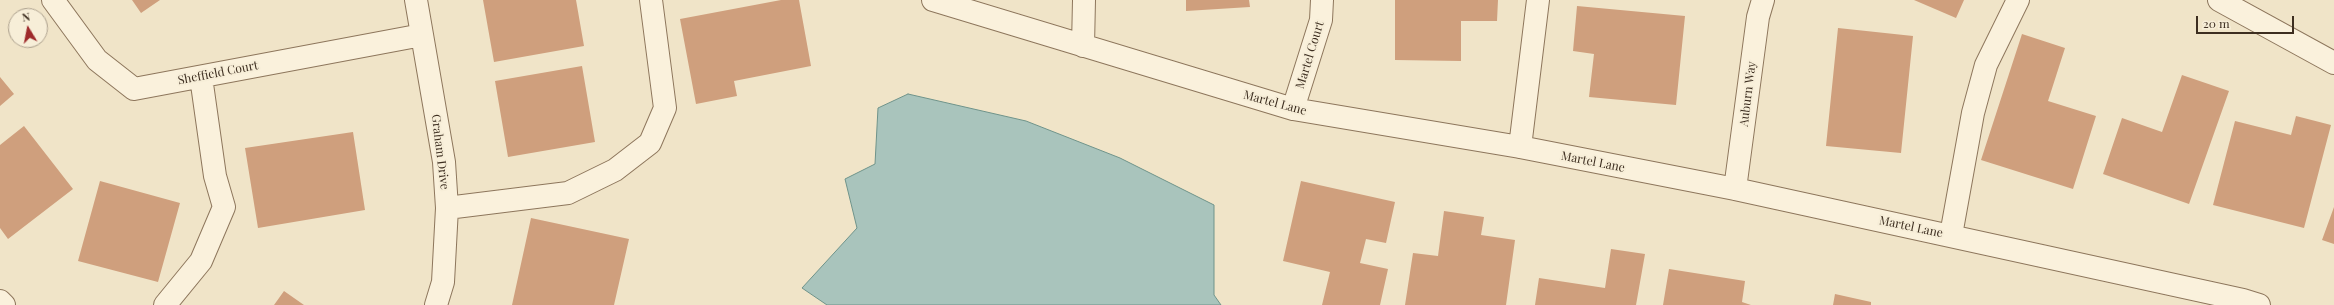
<!DOCTYPE html>
<style>
body{margin:0}
#map{position:relative;width:2334px;height:305px;overflow:hidden;background:#f0e4c8;font-family:"Playfair Display",serif}
canvas{display:block}
.north{position:absolute;left:8px;top:8px;width:40px;height:40px;box-sizing:border-box;background:#f7eed8;border:1px solid #ada18e;border-radius:50%;rotate:350deg;font-size:11px;font-weight:700;line-height:16px;text-align:center;color:#3d2e20}
.north::after{content:'';display:block;margin:auto;width:14px;height:18px;background:#9e2a2b;clip-path:polygon(50% 0,100% 100%,50% 72%,0 100%)}
.scale{position:absolute;left:2196px;top:16px;width:98px;height:18px;box-sizing:border-box;border:2px solid #3d2e20;border-top:0;padding-left:5px;font-size:12px;line-height:14px;white-space:nowrap;color:#3d2e20;-webkit-text-stroke:3px #f7eed8;paint-order:stroke}
</style>
<div id="map">
<canvas width="2334" height="305"></canvas>
<div class="north">N</div>
<div class="scale">20 m</div>
</div>
<script>
const g = document.querySelector('canvas').getContext('2d');
g.lineJoin = 'round';
function fillPath(path, color) { g.fillStyle = color; g.fill(path, 'evenodd'); }
const toPath = rows => new Path2D(rows.map(r => 'M' + r).join(''));
function stroke(path, color, width, dash) { g.strokeStyle = color; g.lineWidth = width; g.lineCap = dash ? 'butt' : 'round'; g.setLineDash(dash || []); g.stroke(path); }
function label(font, color, halo, rows, align = 'center') {
  g.font = font + ' "Playfair Display",serif'; g.lineWidth = 4; g.setLineDash([]); g.textBaseline = 'middle'; g.strokeStyle = halo; g.fillStyle = color; for (const [text, x, y, turn = 0] of rows) {
    g.save(); g.translate(x, y); g.rotate((+turn || 0) * Math.PI / 180); g.textAlign = isNaN(turn) ? turn : align; if (halo) g.strokeText(text, 0, 0); g.fillText(text, 0, 0); g.restore();
  }
}
const water = toPath([
 [908,94,1026,121,1120,158,1214,205,1214,295,1221,305,827,305,802,288,857,228,845,179,875,164,878,108,908,94]
]);
fillPath(water, '#a9c4bc');
stroke(water, '#6f938a', 1);
fillPath(toPath([
 [132,0,160,0,141,13],
 [483,0,576,0,584,46,494,62],
 [781,0,799,0,811,66,734,81,737,96,696,104,680,19],
 [1186,0,1249,0,1250,7,1186,11],
 [1395,0,1498,0,1497,21,1461,21,1461,61,1395,60],
 [1914,0,1964,0,1956,18],
 [1577,6,1685,16,1676,105,1589,97,1594,54,1573,51],
 [1838,28,1913,36,1901,153,1826,146],
 [2022,34,2065,48,2048,101,2096,116,2073,189,1981,160],
 [582,66,595,142,508,157,495,81],
 [2182,75,2229,91,2189,204,2103,174,2122,118,2162,132],
 [0,77,14,94,0,106],
 [2296,116,2331,125,2304,228,2213,205,2235,121,2291,135],
 [24,126,73,189,8,239,0,228,0,145],
 [353,132,365,210,258,228,245,148],
 [100,181,180,203,158,282,78,261],
 [1301,181,1395,202,1386,243,1366,239,1360,263,1388,269,1380,305,1322,305,1330,272,1283,261],
 [2334,207,2334,244,2322,240],
 [1444,211,1484,217,1481,235,1515,240,1506,305,1405,305,1413,253,1438,256],
 [531,218,629,239,614,305,512,305],
 [1611,249,1645,254,1636,305,1535,305,1539,278,1605,288],
 [1669,269,1745,281,1742,302,1751,305,1663,305],
 [284,291,304,305,274,305],
 [1835,294,1871,302,1871,305,1833,305]
]), '#cf9f7d');
const minor = toPath([
 [53,0,97,60,134,89,422,35],
 [416,0,444,162,447,208,443,282,436,305],
 [933,0,1293,109,1520,147,1735,189,2243,300,2259,305],
 [2219,0,2334,63],
 [1083,46,1084,0],
 [1293,109,1321,20,1322,0],
 [1520,147,1538,0],
 [1735,189,1758,17,1763,0],
 [447,208,568,193,615,170,650,143,665,108,651,0],
 [1951,235,1973,113,1986,65,2018,0],
 [0,301,4,305],
 [165,305,201,261,224,207,215,176,201,77]
]);
stroke(minor, '#8d765c', 24);
stroke(minor, '#faf1dc', 22);
label('12px', '#3d2e20', '#f7eed8', [
 ["Martel Court",1310,55,-73],
 ["Sheffield Court",218,73,-11],
 ["Auburn Way",1748,94,-83],
 ["Martel Lane",1275,103,15],
 ["Graham Drive",440,152,83],
 ["Martel Lane",1593,162,11],
 ["Martel Lane",1911,227,12]
]);
</script>
